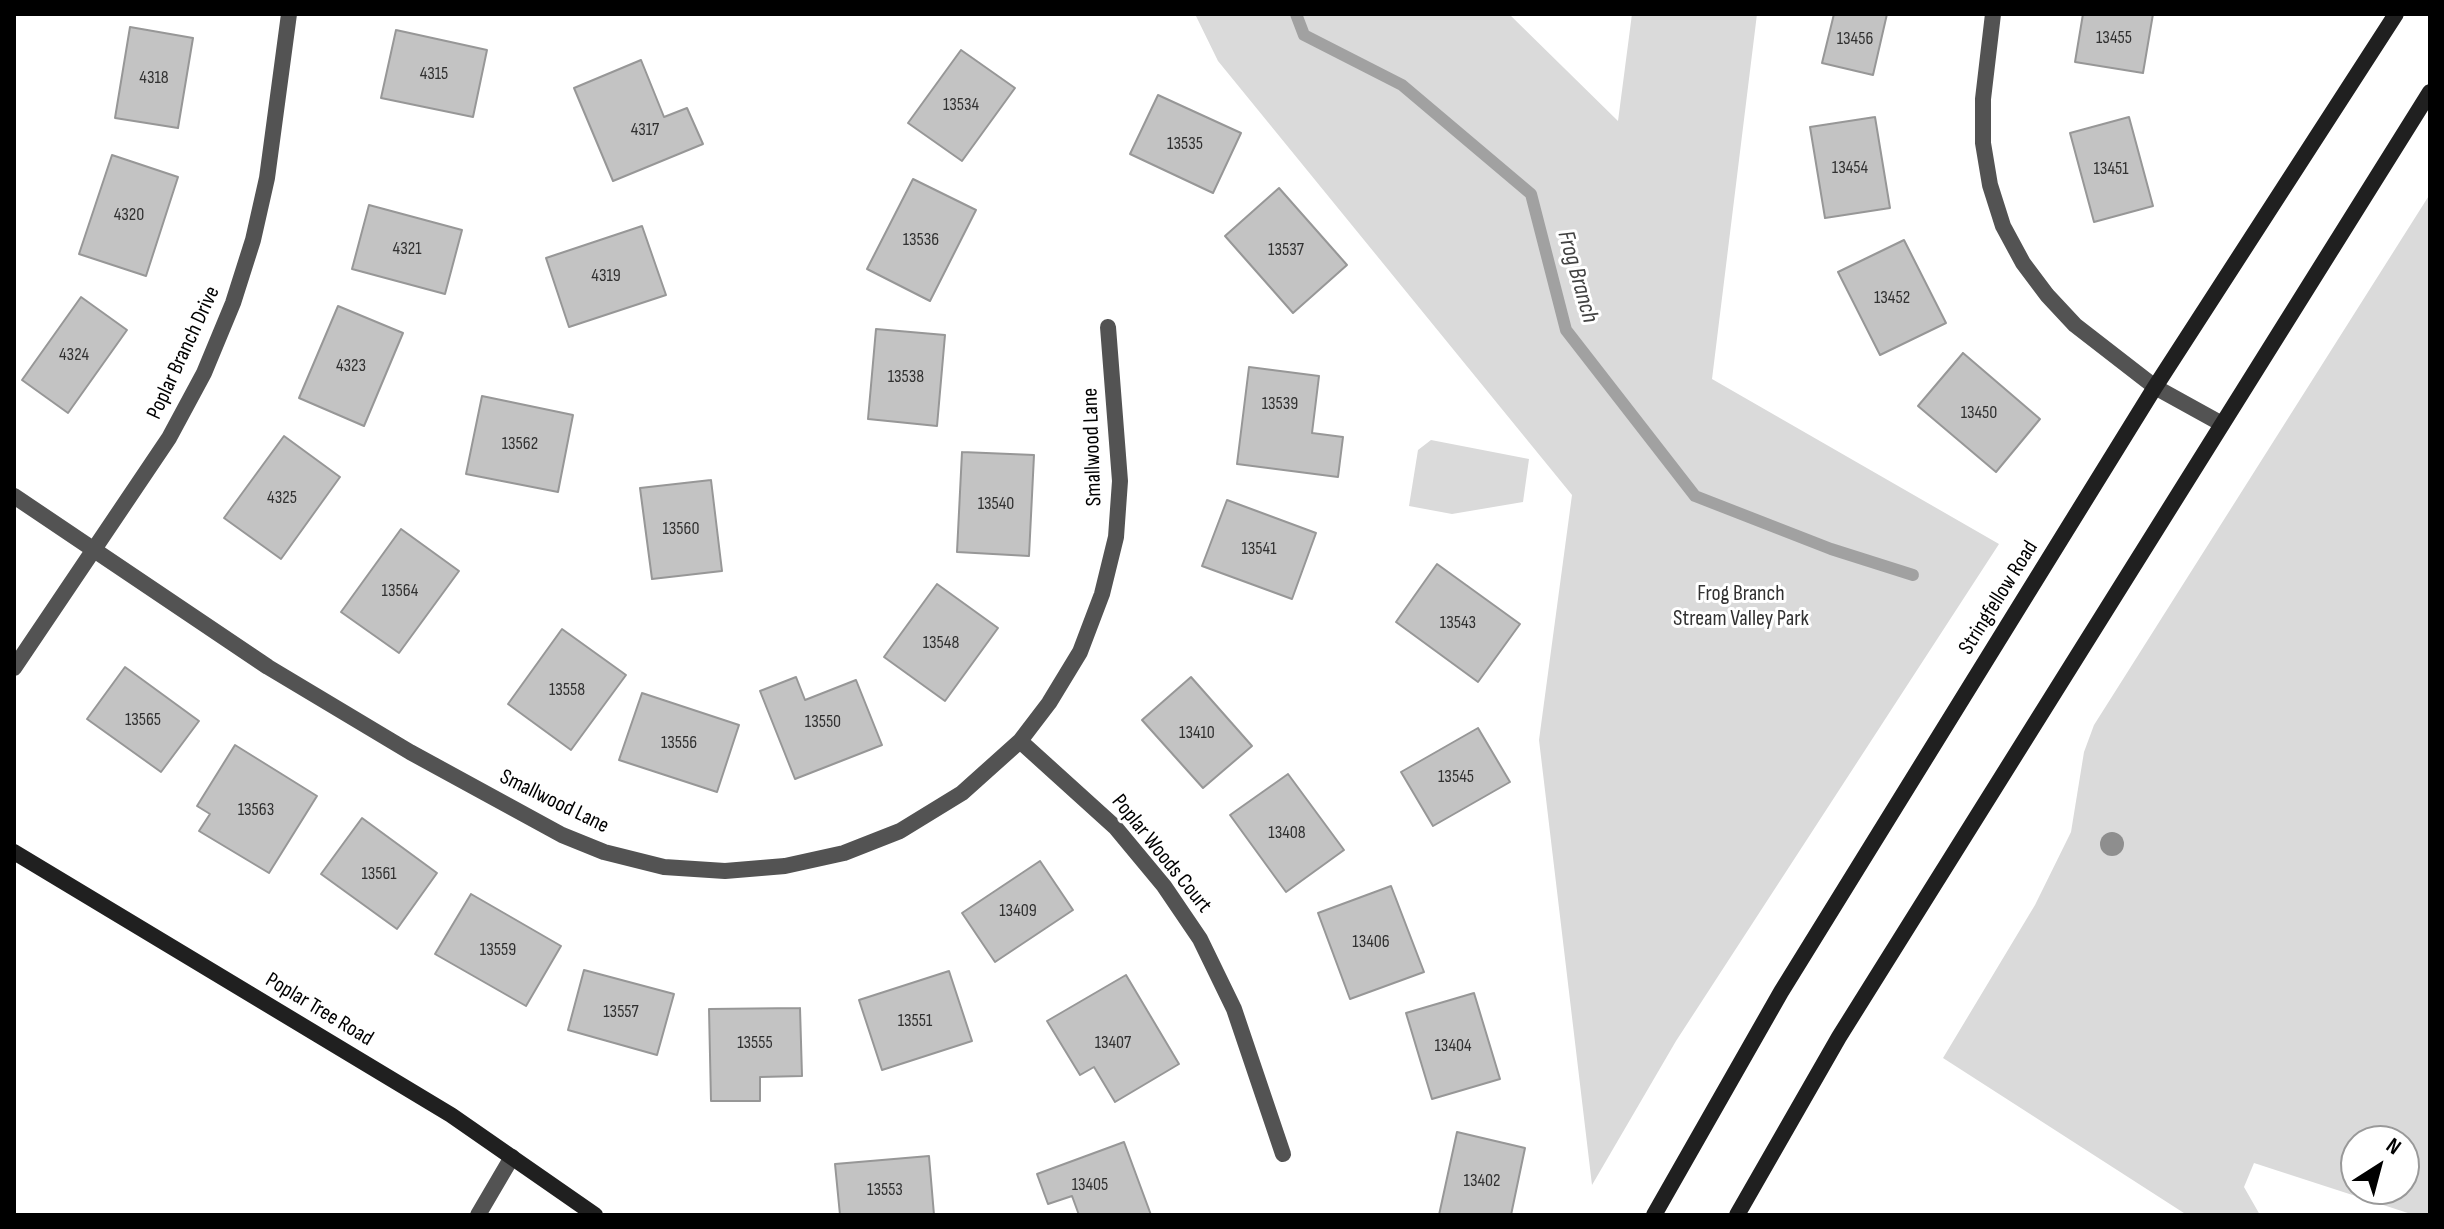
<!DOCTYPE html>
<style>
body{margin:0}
#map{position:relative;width:2444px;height:1229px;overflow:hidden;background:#fff;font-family:"Sofia Sans Condensed",sans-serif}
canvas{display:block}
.frame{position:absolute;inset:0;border:16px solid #000;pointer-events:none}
.north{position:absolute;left:2340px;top:1125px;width:80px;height:80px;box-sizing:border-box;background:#fff;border:2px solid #999;border-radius:50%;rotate:36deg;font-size:22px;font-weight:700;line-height:32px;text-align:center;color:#000}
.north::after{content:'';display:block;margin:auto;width:28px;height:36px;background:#000;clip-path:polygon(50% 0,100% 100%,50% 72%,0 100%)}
</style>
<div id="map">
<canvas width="2444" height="1229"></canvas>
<div class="frame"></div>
<div class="north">N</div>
</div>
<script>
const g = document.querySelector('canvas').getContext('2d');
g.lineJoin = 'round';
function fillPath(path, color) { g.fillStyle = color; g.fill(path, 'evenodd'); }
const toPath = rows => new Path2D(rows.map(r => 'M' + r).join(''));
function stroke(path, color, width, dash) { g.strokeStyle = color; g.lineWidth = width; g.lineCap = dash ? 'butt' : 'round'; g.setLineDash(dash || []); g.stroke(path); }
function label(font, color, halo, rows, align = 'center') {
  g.font = font + ' "Sofia Sans Condensed",sans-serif'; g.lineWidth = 6; g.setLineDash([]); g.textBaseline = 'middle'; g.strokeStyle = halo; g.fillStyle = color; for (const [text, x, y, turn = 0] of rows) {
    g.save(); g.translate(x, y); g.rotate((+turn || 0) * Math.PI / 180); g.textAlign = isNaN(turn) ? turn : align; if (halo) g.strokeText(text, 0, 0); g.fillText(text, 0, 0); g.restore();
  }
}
fillPath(toPath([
 [1195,14,1509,14,1618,121,1632,14,1757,14,1712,379,1999,544,1676,1041,1592,1185,1539,740,1572,495,1218,61],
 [2430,194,2430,1215,2414,1215,2254,1163,2244,1187,2260,1215,2187,1215,1943,1058,2035,905,2071,832,2084,752,2094,725],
 [2404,1141,2404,1189,2356,1189,2356,1141],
 [1431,440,1529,459,1523,502,1452,514,1409,506,1418,450]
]), '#dadada');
stroke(toPath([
 [1296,14,1304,35,1402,85,1531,194,1566,330,1695,496,1831,549,1913,575]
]), '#a1a1a1', 12);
const building = toPath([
 [1834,14,1887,14,1873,75,1822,63,1834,14],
 [2083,14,2153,14,2143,73,2075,62,2083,14],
 [130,27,193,38,178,128,115,118,130,27],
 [396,30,487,50,473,117,381,98,396,30],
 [961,50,1015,88,962,161,908,123,961,50],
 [641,60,664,117,687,108,703,144,613,181,574,88,641,60],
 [1158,95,1241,133,1213,193,1130,154,1158,95],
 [1875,117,1890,208,1825,218,1810,127,1875,117],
 [2129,117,2153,206,2094,222,2070,133,2129,117],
 [112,155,178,177,146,276,79,254,112,155],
 [913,179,976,210,930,301,867,269,913,179],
 [1279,188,1347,265,1293,313,1225,236,1279,188],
 [369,205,462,230,445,294,352,269,369,205],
 [642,226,666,295,569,327,546,258,642,226],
 [1904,240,1946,323,1880,355,1838,272,1904,240],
 [81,297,127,330,68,413,22,380,81,297],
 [338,306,403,333,364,426,299,398,338,306],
 [876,329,945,335,937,426,868,419,876,329],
 [1963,353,2040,419,1996,472,1918,406,1963,353],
 [1249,367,1319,376,1312,433,1343,437,1338,477,1237,464,1249,367],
 [482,396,573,415,558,492,466,474,482,396],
 [284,436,340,477,281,559,224,518,284,436],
 [962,452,1034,455,1029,556,957,552,962,452],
 [711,480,722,571,652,579,640,488,711,480],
 [1227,500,1316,533,1292,599,1202,566,1227,500],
 [401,529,459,571,399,653,341,612,401,529],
 [1437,564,1520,624,1478,682,1396,622,1437,564],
 [937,584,998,628,945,701,884,657,937,584],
 [562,629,626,675,571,750,508,704,562,629],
 [125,667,199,721,161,772,87,719,125,667],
 [796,677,805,700,856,680,882,745,795,779,760,691,796,677],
 [1191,677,1252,746,1203,788,1142,720,1191,677],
 [642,693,739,725,717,792,619,760,642,693],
 [1478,728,1510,782,1433,826,1401,772,1478,728],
 [235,745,317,796,269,873,199,831,210,814,197,806,235,745],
 [1288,774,1344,850,1286,892,1230,815,1288,774],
 [362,818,437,873,397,929,321,874,362,818],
 [1040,861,1073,910,995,962,962,913,1040,861],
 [1391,886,1424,972,1350,999,1318,913,1391,886],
 [471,894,561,946,526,1006,435,954,471,894],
 [584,970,674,994,657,1055,568,1030,584,970],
 [949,971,972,1041,882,1070,859,1000,949,971],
 [1126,975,1179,1064,1115,1102,1094,1067,1080,1075,1047,1021,1126,975],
 [1474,993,1500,1079,1432,1099,1406,1013,1474,993],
 [800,1008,802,1076,760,1077,760,1101,711,1101,709,1009,800,1008],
 [1457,1132,1525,1148,1511,1215,1439,1215,1457,1132],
 [1124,1142,1151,1215,1079,1215,1072,1196,1048,1204,1037,1174,1124,1142],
 [929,1156,934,1215,840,1215,835,1164,929,1156]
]);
fillPath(building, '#c3c3c3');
stroke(building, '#979797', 2);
stroke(toPath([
 [1993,14,1983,99,1983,143,1990,185,2003,226,2023,263,2047,295,2075,325,2155,387,2222,424],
 [14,496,268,667,410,752,562,835,604,852,664,867,725,871,785,866,844,853,900,831,962,793,1020,741,1049,703,1080,652,1102,594,1116,537,1120,481,1108,327],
 [14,668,169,438,204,373,233,303,253,240,267,178,289,14],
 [1020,741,1115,827,1164,886,1200,939,1234,1009,1283,1154],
 [478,1215,512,1157]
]), '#535353', 16);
stroke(toPath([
 [14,852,451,1115,595,1215],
 [1654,1215,1781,992,2155,387,2396,14],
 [1737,1215,1839,1037,2430,92]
]), '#202020', 16);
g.fillStyle = '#8e8e8e';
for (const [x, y] of [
 [2112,844]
]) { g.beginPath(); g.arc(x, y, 12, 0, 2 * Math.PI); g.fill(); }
label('18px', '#313131', null, [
 ["13455",2114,38],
 ["13456",1855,39],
 ["4315",434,74],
 ["4318",154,78],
 ["13534",961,105],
 ["4317",645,130],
 ["13535",1185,144],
 ["13454",1850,168],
 ["13451",2111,169],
 ["4320",129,215],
 ["13536",921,240],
 ["4321",407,249],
 ["13537",1286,250],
 ["4319",606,276],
 ["13452",1892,298],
 ["4324",74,355],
 ["4323",351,366],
 ["13538",906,377],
 ["13539",1280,404],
 ["13450",1979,413],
 ["13562",520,444],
 ["4325",282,498],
 ["13540",996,504],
 ["13560",681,529],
 ["13541",1259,549],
 ["13564",400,591],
 ["13543",1458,623],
 ["13548",941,643],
 ["13558",567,690],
 ["13565",143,720],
 ["13550",823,722],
 ["13410",1197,733],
 ["13556",679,743],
 ["13545",1456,777],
 ["13563",256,810],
 ["13408",1287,833],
 ["13561",379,874],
 ["13409",1018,911],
 ["13406",1371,942],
 ["13559",498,950],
 ["13557",621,1012],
 ["13551",915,1021],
 ["13555",755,1043],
 ["13407",1113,1043],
 ["13404",1453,1046],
 ["13402",1482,1181],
 ["13405",1090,1185],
 ["13553",885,1190]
]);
label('22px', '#000', '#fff', [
 ["Poplar Branch Drive",184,353,-65],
 ["Smallwood Lane",1093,447,-92],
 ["Stringfellow Road",1999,598,-58],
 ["Smallwood Lane",554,802,26],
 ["Poplar Woods Court",1161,854,51],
 ["Poplar Tree Road",319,1010,31]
]);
label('22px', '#313131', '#fff', [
 ["Frog Branch",1741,594],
 ["Stream Valley Park",1741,619]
]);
label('italic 24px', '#424242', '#fff', [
 ["Frog Branch",1577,277,74]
]);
</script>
